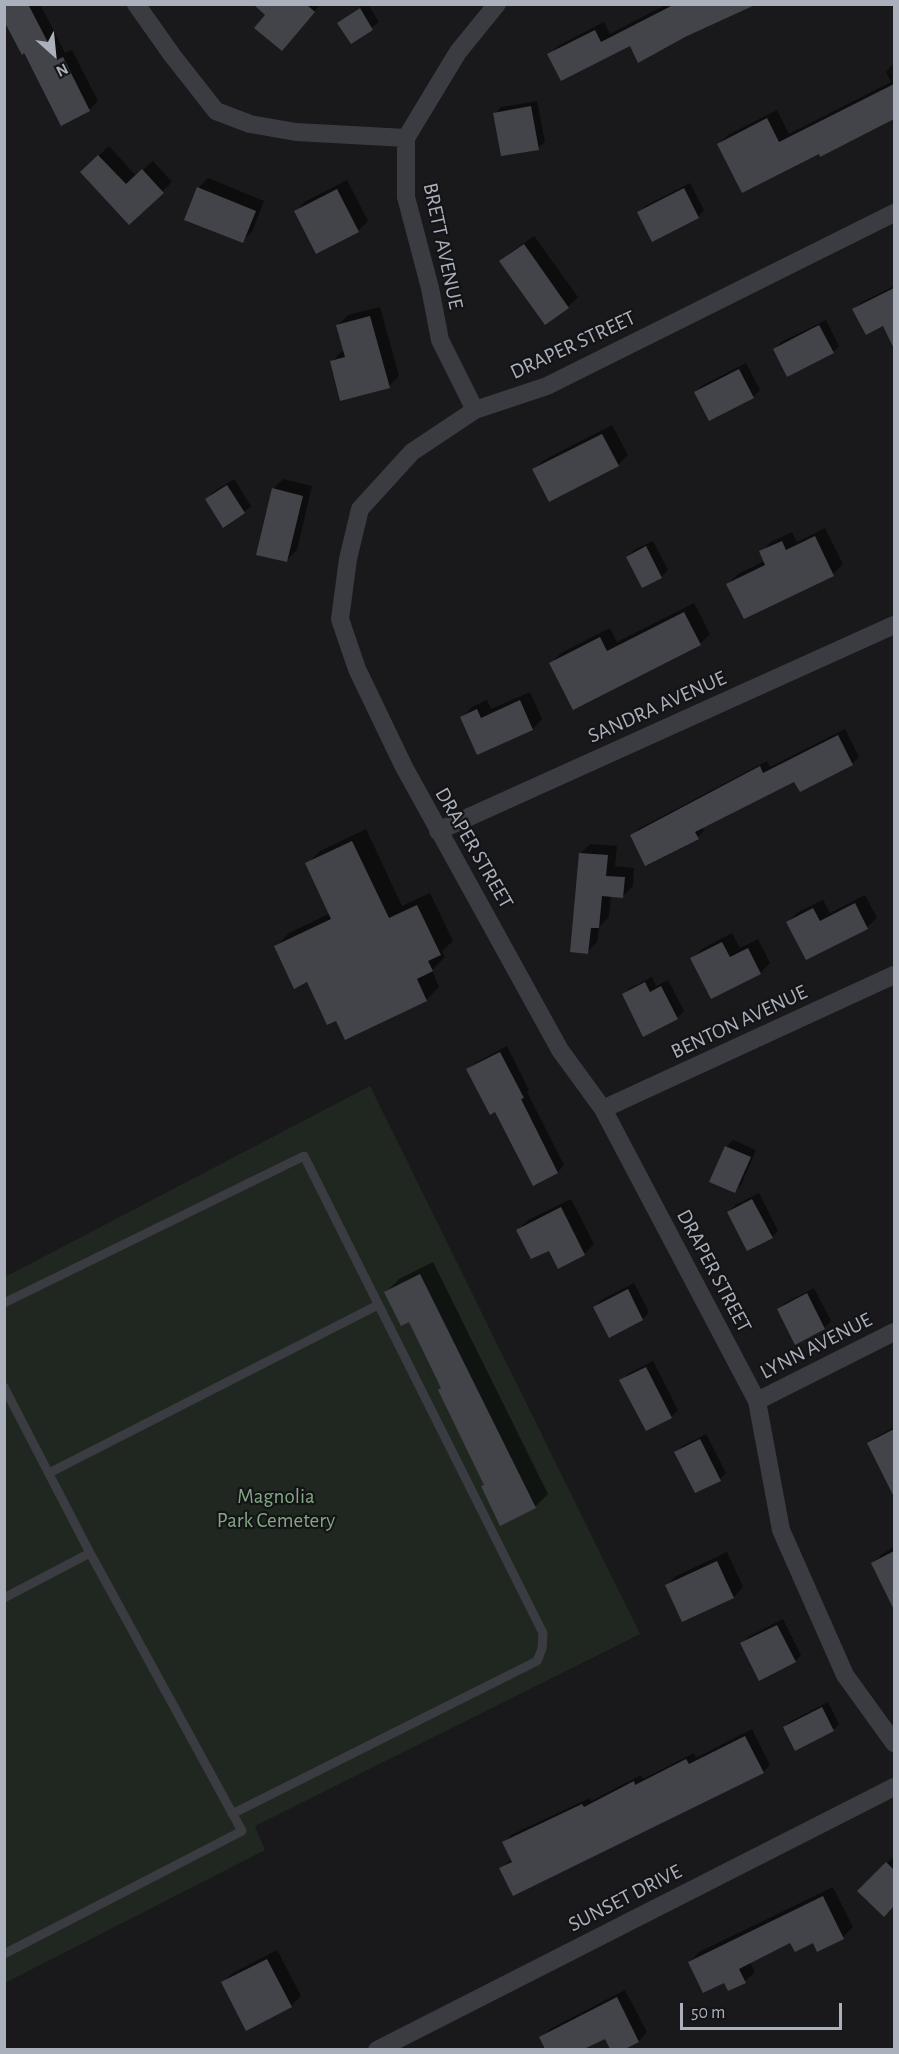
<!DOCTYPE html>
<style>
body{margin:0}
#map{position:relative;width:899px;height:2054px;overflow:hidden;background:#19191c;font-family:"Alegreya Sans",sans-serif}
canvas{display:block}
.frame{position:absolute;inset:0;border:6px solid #abb1bc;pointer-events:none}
.north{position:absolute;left:24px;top:24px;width:60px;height:60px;-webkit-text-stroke:4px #141417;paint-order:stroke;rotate:153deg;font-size:16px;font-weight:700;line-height:24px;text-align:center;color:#abb1bc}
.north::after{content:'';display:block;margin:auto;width:21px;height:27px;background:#abb1bc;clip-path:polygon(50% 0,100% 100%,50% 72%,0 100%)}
.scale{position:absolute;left:680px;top:2003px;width:162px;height:27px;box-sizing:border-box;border:3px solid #abb1bc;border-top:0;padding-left:8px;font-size:18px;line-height:21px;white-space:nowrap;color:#abb1bc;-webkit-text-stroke:4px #141417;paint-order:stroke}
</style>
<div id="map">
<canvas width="899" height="2054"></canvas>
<div class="frame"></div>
<div class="north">N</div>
<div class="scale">50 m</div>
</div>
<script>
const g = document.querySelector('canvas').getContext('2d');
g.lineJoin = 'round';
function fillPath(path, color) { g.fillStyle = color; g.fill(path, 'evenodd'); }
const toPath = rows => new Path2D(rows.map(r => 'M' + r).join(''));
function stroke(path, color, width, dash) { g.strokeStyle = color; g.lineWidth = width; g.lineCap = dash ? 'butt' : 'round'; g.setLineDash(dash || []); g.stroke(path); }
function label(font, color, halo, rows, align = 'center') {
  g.font = font + ' "Alegreya Sans",sans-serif'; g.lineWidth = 4.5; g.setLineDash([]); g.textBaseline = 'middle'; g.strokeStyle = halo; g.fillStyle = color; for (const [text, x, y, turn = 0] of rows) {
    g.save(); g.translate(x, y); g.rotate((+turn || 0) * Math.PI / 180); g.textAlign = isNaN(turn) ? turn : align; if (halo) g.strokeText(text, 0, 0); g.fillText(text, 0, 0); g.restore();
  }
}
fillPath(toPath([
 [370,1086,640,1634,255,1826,265,1850,5,1983,5,1277]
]), '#1f2720');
fillPath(toPath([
 [4,4,40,4,65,53,72,50,98,101,90,109,61,124,4,17],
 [255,4,321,4,282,49,267,15],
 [364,4,368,4,379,22,351,42,339,23],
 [667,4,753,4,630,44,549,55,558,46,604,22,610,34],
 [894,63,894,118,821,155,820,152,719,144,728,135,777,110,789,134,891,82,886,72],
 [537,101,545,142,538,148,495,114,501,107],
 [109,146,136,176,153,161,172,182,129,223,92,162],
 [208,178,264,201,252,232,242,241,198,188],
 [347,180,368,221,358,231,296,211,306,201],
 [690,183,704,210,698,217,639,213,645,206],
 [534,236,578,297,568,307,545,323,501,262,511,252],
 [894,286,894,346,883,324,854,309,862,302],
 [380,307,399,376,389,386,331,362,341,352,345,351,338,325,348,315],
 [826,320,839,346,833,352,775,349,781,342],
 [746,363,760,390,753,397,696,392,703,385],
 [612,425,628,455,618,465,534,469,544,460],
 [234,479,251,506,244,512,207,499,213,492],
 [283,479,312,486,297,550,287,560,273,489],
 [825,528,843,564,833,574,728,584,738,574,765,561,761,552,771,542,792,532,797,542],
 [653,541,668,570,661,577,628,557,634,550],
 [694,603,710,634,700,644,551,663,561,653,610,628,617,642],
 [530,692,542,719,533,729,478,753,462,717,472,707,487,700,491,709],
 [845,729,859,757,852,764,795,779,702,827,704,831,698,837,632,836,638,829,767,761,770,767],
 [366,829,402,906,430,893,453,941,442,951,445,957,432,970,439,987,426,1000,336,1019,308,980,276,946,289,933,331,913,307,864,320,851],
 [590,844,617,846,615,866,634,868,633,886,623,896,611,895,609,917,599,927,597,942,587,952,580,854],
 [865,895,877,918,867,927,807,958,788,922,798,912,823,900,830,913],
 [732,933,740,948,758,939,770,963,760,973,692,959,702,949],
 [652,977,656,986,668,980,684,1011,677,1018,644,1035,624,994,630,988],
 [507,1046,529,1090,527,1092,564,1165,558,1172,533,1184,496,1110,468,1069,475,1063],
 [733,1140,756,1150,741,1185,734,1191,726,1147],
 [759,1193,778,1231,772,1237,729,1212,735,1205],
 [571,1199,594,1244,584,1254,549,1248,518,1230,528,1220],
 [433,1262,548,1494,535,1507,486,1484,442,1387,409,1320,386,1292,399,1279],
 [634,1283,649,1312,643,1319,609,1336,595,1307,601,1300],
 [814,1288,831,1321,824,1328,795,1342,779,1309,785,1303],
 [653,1361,678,1410,671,1417,646,1429,621,1381,628,1374],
 [894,1427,894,1480,889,1483,869,1444,876,1437],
 [706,1434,726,1473,720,1479,676,1453,682,1446],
 [894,1547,894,1606,873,1563,882,1554],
 [727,1552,743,1587,734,1597,683,1620,666,1586,676,1576],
 [783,1619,801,1655,795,1661,742,1644,748,1637],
 [828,1702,839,1724,833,1730,784,1727,791,1721],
 [752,1729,770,1765,763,1772,501,1868,512,1859,504,1843,511,1835,590,1798,591,1801,641,1775,643,1779,694,1753,696,1758],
 [893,1857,894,1904,884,1915,859,1891],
 [833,1887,853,1927,843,1937,818,1950,813,1941,791,1941,750,1962,755,1972,745,1981,725,1981,689,1962,699,1952],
 [277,1950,301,1996,291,2006,223,1982,233,1973],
 [625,1990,647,2032,639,2041,622,2050,612,2050,605,2037,585,2047,586,2050,547,2050,541,2038,550,2029]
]), '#0007');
fillPath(toPath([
 [4,4,28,4,57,60,63,57,90,111,61,126,24,53,22,55,4,21],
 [253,4,306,4,315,12,282,51,254,28,265,15],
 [675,4,757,4,685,37,638,63,630,46,561,81,547,54,595,30,601,42],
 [360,8,373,30,351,44,337,23],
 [894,84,894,119,820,157,819,154,742,193,717,144,767,118,779,142],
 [531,106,539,150,501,156,493,113],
 [98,155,126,184,142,169,164,193,129,225,80,172],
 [197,187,256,211,243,243,184,220],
 [684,188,699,218,652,242,637,212],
 [337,189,359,232,316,254,294,211],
 [524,244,569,308,545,325,499,261],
 [894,288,894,349,883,326,866,335,852,309],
 [370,316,390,388,340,401,330,361,345,357,336,325],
 [819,325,834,353,787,377,773,349],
 [739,369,754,398,709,421,694,392],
 [602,434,619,466,549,502,532,469],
 [227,485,245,513,223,528,205,499],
 [272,488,303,496,287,562,256,555],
 [815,536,834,576,744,619,726,584,765,565,759,551,782,541,786,550],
 [646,546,662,578,642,588,626,557],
 [684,612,701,645,573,710,549,663,600,637,607,651],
 [520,700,533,730,477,755,460,717,477,709,481,718],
 [838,735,853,765,800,792,794,782,695,832,699,839,645,866,630,835,760,766,763,773],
 [352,841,389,918,417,905,441,955,428,961,433,971,417,979,427,1001,345,1040,336,1021,327,1025,307,982,294,989,274,946,331,919,305,863],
 [579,853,608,855,606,876,625,877,623,898,602,896,599,928,591,928,588,954,570,952],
 [855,903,868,929,806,960,786,922,813,908,820,921],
 [722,942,730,957,748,948,761,974,711,999,690,958],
 [645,982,650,992,661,986,678,1019,643,1037,622,994],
 [500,1052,524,1098,521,1099,558,1173,533,1186,495,1112,490,1115,466,1069],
 [725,1146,751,1157,735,1193,709,1182],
 [752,1199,773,1238,747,1251,727,1212],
 [561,1207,585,1255,558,1269,549,1251,531,1259,516,1230],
 [420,1274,536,1508,500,1526,481,1486,484,1485,438,1390,441,1388,409,1322,401,1326,384,1292],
 [628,1289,643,1320,609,1338,593,1307],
 [807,1293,825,1329,795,1345,777,1309],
 [646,1367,672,1418,646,1431,619,1380],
 [894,1429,894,1497,867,1443],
 [700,1439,721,1481,695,1493,674,1452],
 [894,1551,894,1610,871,1563],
 [717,1561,734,1598,682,1622,665,1585],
 [777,1625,796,1662,759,1681,740,1643],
 [822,1707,834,1731,795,1751,783,1727],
 [745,1736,764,1773,513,1896,499,1868,512,1862,502,1842,582,1804,584,1807,634,1781,635,1785,686,1759,689,1764],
 [886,1862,894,1870,894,1906,884,1917,857,1891],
 [823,1896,844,1939,817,1952,813,1943,795,1952,790,1943,739,1969,746,1983,728,1991,724,1983,703,1993,688,1962],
 [267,1959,292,2007,246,2031,221,1982],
 [617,1997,639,2042,625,2049,610,2049,605,2039,584,2049,545,2049,539,2037]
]), '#434449');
stroke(toPath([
 [4,1303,304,1156,543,1633,542,1649,537,1661,232,1814],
 [4,1387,90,1553,242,1831,4,1954],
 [49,1473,378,1305],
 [4,1598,90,1553]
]), '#3a3c41', 9);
stroke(toPath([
 [136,4,172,55,216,111,250,124,296,132,406,138],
 [894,213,547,386,475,410,412,452,360,509,348,559,340,619,357,669,404,767,560,1050,603,1109,757,1401,781,1530,845,1675,894,1743],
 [475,410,440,340,430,288,406,197,406,138,458,52,497,4],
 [438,831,894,625],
 [603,1109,894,975],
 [757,1401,894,1332],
 [377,2050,894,1787]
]), '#3a3c41', 18);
label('21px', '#abb1bc', '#141417', [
 ["BRETT AVENUE",443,246,78],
 ["DRAPER STREET",573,345,-25],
 ["SANDRA AVENUE",657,707,-24],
 ["DRAPER STREET",474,848,60],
 ["BENTON AVENUE",739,1022,-25],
 ["DRAPER STREET",714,1271,62],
 ["LYNN AVENUE",816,1346,-27],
 ["SUNSET DRIVE",625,1898,-27]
]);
label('21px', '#82a782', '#141417', [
 ["Magnolia",276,1497],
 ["Park Cemetery",276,1521]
]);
</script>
